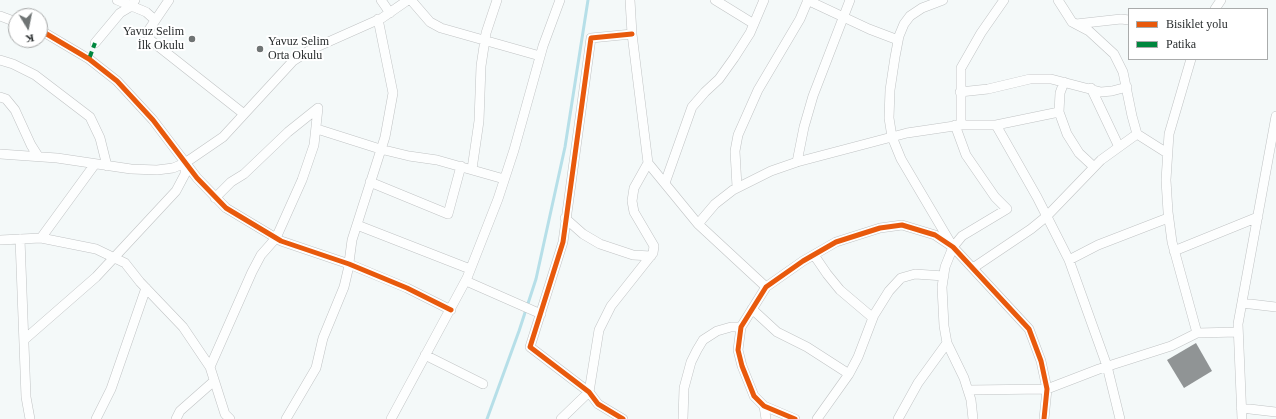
<!DOCTYPE html>
<meta charset="utf-8">
<style>
body{margin:0}
#map{position:relative;width:1276px;height:419px;overflow:hidden;background:#f4f9f9;font-family:Georgia,serif}
canvas{display:block}
.legend{position:absolute;left:1128px;top:8px;width:140px;height:52px;box-sizing:border-box;background:#fff;border:1px solid #a9abab;margin:0;padding:5px 7px;list-style:none;font-size:12px;color:#282c2d}
.legend li{display:flex;align-items:center;gap:8px;height:20px}
.legend b{width:20px;border:1px solid #a9abab}
.north{position:absolute;left:8px;top:8px;width:40px;height:40px;box-sizing:border-box;background:#fff;border:1px solid #a9abab;border-radius:50%;rotate:170deg;font-size:11px;font-weight:700;line-height:16px;text-align:center;color:#282c2d}
.north::after{content:'';display:block;margin:auto;width:14px;height:18px;background:#6f7474;clip-path:polygon(50% 0,100% 100%,50% 72%,0 100%)}
</style>
<div id="map">
<canvas width="1276" height="419"></canvas>
<ul class="legend">
<li><b style="height:5px;background:#e8590c"></b>Bisiklet yolu</li>
<li><b style="height:5px;background:#00873e"></b>Patika</li>
</ul>
<div class="north">K</div>
</div>
<script>
const g = document.querySelector('canvas').getContext('2d');
g.lineJoin = 'round';
const toPath = rows => new Path2D(rows.map(r => 'M' + r).join(''));
function stroke(path, color, width, dash) { g.strokeStyle = color; g.lineWidth = width; g.lineCap = dash ? 'butt' : 'round'; g.setLineDash(dash || []); g.stroke(path); }
function fillPath(path, color) { g.fillStyle = color; g.fill(path, 'evenodd'); }
function label(font, color, halo, rows, align = 'center') {
  g.font = font + ' Georgia,serif'; g.lineWidth = 4; g.setLineDash([]); g.textBaseline = 'middle'; g.strokeStyle = halo; g.fillStyle = color; for (const [text, x, y, turn = 0] of rows) {
    g.save(); g.translate(x, y); g.rotate((+turn || 0) * Math.PI / 180); g.textAlign = isNaN(turn) ? turn : align; if (halo) g.strokeText(text, 0, 0); g.fillText(text, 0, 0); g.restore();
  }
}
stroke(toPath([
 [487,419,519,331,536,279,565,147,588,0]
]), '#b6dfe8', 3);
fillPath(toPath([
 [1196,343,1212,371,1184,388,1167,360]
]), '#909495');
const street = toPath([
 [117,0,146,12,155,20],
 [169,0,148,31,149,39,244,114],
 [381,0,390,13],
 [411,0,430,22,441,28,540,56],
 [630,0,632,34,648,163,698,224,766,287],
 [715,0,754,24],
 [807,0,869,29,898,40],
 [943,0,922,8,910,16,904,24,899,36,895,57,890,90,889,118,892,137,901,159,953,247,945,267,942,287,944,326,947,343,964,378,971,400,973,419],
 [1058,0,1072,22,1089,31,1114,54,1123,72,1132,116,1137,134,1167,153],
 [1215,9,1221,0],
 [0,16,16,22],
 [1076,24,1121,19,1129,20],
 [40,30,89,59,117,81,153,120,197,178,226,208,281,241,349,264,407,288,451,310],
 [95,43,120,13,130,7,135,0],
 [1191,59,1169,134,1166,180,1168,212,1172,242,1197,333],
 [0,60,13,64,35,75,90,117,100,138,107,166],
 [1064,82,1060,93,1059,112,1067,134,1079,153,1094,167],
 [1091,88,1119,147],
 [960,92,988,89,1030,79,1051,79,1101,92,1112,91,1127,87],
 [0,97,6,99,15,110,31,145,38,156],
 [961,125,961,68,981,33,1004,0],
 [996,125,1037,197,1069,260,1107,366,1120,419],
 [317,129,380,149,409,156,437,160,504,179],
 [0,154,57,158,131,169,157,170,173,168,185,163,223,137,293,61,310,50,382,18,408,0],
 [797,162,804,127,813,96,850,0],
 [472,169,479,121,481,66,486,33,497,0],
 [370,182,448,214,461,166],
 [665,183,692,107,705,92,719,79,734,58,750,33,764,0],
 [737,187,735,151,738,135,758,90,800,19,808,0],
 [215,198,231,182,244,174,288,132,318,108],
 [565,218,583,234,600,244,633,255,651,256],
 [698,224,715,204,733,190,771,171,797,162,907,133,961,125,996,125,1059,112],
 [357,225,470,269],
 [41,238,95,164],
 [20,239,26,397,30,419],
 [0,240,41,238,96,249,125,263,140,282,183,327,210,367,225,414,230,419],
 [953,247,962,236,1007,209,995,197,966,155,955,125],
 [1174,251,1258,217],
 [814,255,827,274,840,290,873,318],
 [1069,260,1098,245,1168,218],
 [973,268,1031,229,1047,216,1101,160,1137,134],
 [466,281,541,314],
 [1242,303,1276,307],
 [752,309,777,332,807,347,849,374],
 [25,339,96,277,176,191,185,174,185,163],
 [425,355,483,384],
 [210,367,252,272,261,255,276,238,302,180,314,145,318,108],
 [968,390,1047,389,1099,369,1171,346,1197,333,1238,332],
 [764,406,766,419],
 [1241,408,1276,412],
 [96,419,111,389,146,288],
 [176,419,180,411,214,381],
 [286,419,316,368,323,338,344,287,348,270,352,240,385,137,393,93,378,19],
 [391,419,467,278,498,199,514,150,543,46,560,0],
 [561,419,589,392,599,330,611,306,653,253,654,246,634,212,632,201,634,188,648,163],
 [623,419,598,404,589,392,530,347,563,242,591,38,632,34],
 [683,419,684,388,691,362,697,350,703,340,717,331,731,327,741,327],
 [795,419,764,406,754,396,742,366,738,350,741,327,766,287,803,261,836,242,880,228,902,225,935,235,953,247,1029,329,1041,361,1047,389,1044,419],
 [817,419,849,374,858,357,874,315,889,291,901,278,915,274,944,276],
 [898,419,918,383,947,343],
 [1242,419,1238,324,1276,116]
]);
stroke(street, '#c0c3c4', 10);
stroke(street, '#fdfefe', 9);
stroke(toPath([
 [89,59,95,43]
]), '#00873e', 4, [8, 4]);
stroke(toPath([
 [40,30,89,59,117,81,153,120,197,178,226,208,281,241,349,264,407,288,451,310],
 [623,419,598,404,589,392,530,347,563,242,591,38,632,34],
 [795,419,764,406,754,396,742,366,738,350,741,327,766,287,803,261,836,242,880,228,902,225,935,235,953,247,1029,329,1041,361,1047,389,1044,419]
]), '#e8590c', 5);
for (const [x, y, r, color] of [
 [192,39,4,"#6f7474"],
 [260,49,4,"#6f7474"]
]) { const dot = new Path2D(); dot.arc(x, y, r, 0, 2 * Math.PI); g.fillStyle = color; g.fill(dot); stroke(dot, '#fff', 1.5); }
label('12px', '#282c2d', '#fff', [
 ["Yavuz Selim",184,32],
 ["İlk Okulu",184,46],
 ["Yavuz Selim",268,42,"left"],
 ["Orta Okulu",268,56,"left"]
], 'right');
</script>
